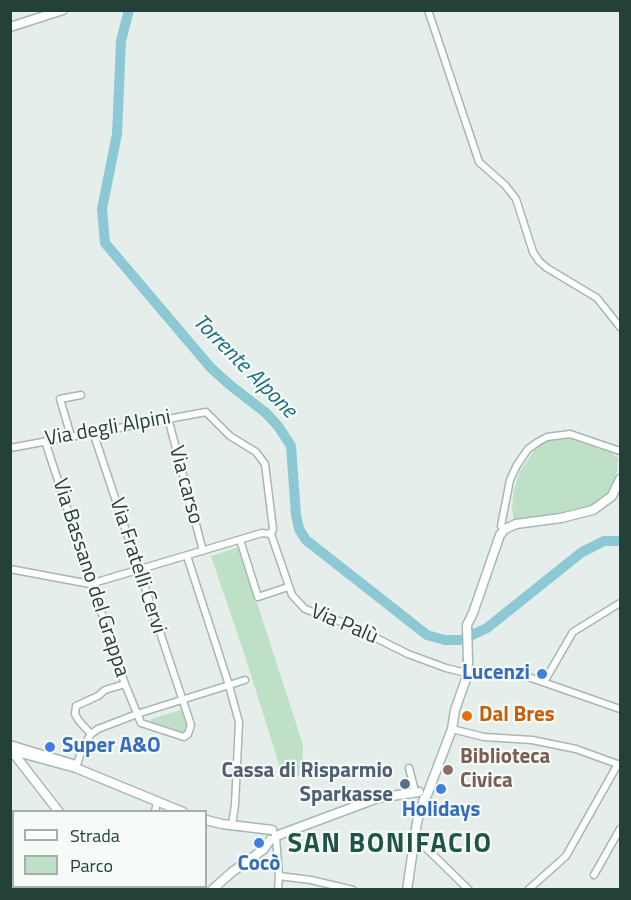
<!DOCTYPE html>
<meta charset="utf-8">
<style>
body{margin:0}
#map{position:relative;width:631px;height:900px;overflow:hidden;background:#e5eeea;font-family:"Titillium Web",sans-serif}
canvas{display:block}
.frame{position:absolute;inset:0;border:12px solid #234139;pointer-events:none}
.legend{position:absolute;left:12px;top:810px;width:195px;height:78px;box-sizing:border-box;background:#f6fbf8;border:2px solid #a2b1ac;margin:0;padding:8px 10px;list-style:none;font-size:18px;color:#234139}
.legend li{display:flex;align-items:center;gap:12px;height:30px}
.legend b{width:30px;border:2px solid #a2b1ac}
</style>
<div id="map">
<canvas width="631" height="900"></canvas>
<div class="frame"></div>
<ul class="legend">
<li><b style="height:8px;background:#fff"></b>Strada</li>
<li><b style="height:16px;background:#bde0c7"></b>Parco</li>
</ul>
</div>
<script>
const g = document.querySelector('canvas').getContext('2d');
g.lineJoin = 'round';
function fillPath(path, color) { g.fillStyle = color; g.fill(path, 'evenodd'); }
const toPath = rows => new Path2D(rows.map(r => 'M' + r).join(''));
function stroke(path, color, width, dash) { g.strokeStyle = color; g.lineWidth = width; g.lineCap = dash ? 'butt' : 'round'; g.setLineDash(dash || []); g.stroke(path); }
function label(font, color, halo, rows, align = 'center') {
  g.font = font + ' "Titillium Web",sans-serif'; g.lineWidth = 4.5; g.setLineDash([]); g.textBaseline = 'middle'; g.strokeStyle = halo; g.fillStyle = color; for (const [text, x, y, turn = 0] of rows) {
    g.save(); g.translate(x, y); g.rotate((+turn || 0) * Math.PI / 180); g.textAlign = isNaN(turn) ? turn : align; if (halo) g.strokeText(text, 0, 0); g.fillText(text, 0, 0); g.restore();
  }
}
fillPath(toPath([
 [558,438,573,439,611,453,618,458,617,471,611,489,591,507,575,512,514,522,512,508,514,490,520,471,537,446,547,440],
 [239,547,303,745,302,775,284,780,245,656,211,556],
 [181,710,188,726,186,733,182,734,152,726,151,719]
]), '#bde0c7');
stroke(toPath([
 [129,10,121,41,117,134,102,209,105,243,211,368,230,385,266,413,278,426,291,446,296,515,299,529,306,540,427,635,445,640,461,640,487,628,582,552,604,541,620,541]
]), '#8cc9d5', 10);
const street = toPath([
 [428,10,479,162,505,185,516,199,533,252,539,261,547,268,597,298,620,327],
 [168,418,203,551],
 [71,436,60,399,81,395],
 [45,441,125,684,141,723,184,737,188,734,191,725,95,438,96,431],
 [10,448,206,412,230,436,256,452,265,464,273,529,271,534,292,595,305,609,350,625,408,654,446,668,462,672,470,670,514,672,620,709],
 [505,529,501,526,510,480,517,465,528,449,538,442,547,437,570,434,620,451],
 [240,540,258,597,288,587],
 [187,556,228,682,239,722,235,805,232,825],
 [10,569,90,584,262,533,271,534],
 [544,682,573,632,620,603],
 [452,729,484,737,532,740,576,749,620,765],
 [91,734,79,721,75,714,76,706,98,696,105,690,125,684],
 [10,744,76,764],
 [76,768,82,749,91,734,98,729,137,714,245,680],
 [409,768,414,787],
 [155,812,157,801],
 [416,834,422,844,469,890],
 [276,838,279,876,278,890],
 [594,875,620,829],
 [279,876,311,880,353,890],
 [173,886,174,890],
 [45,890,50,886],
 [528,890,566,856,618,764]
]);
const secondary = toPath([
 [10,27,63,10],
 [10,750,76,768,183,812],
 [11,750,59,812],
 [427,795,452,729,455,710,466,679,468,662,467,625,473,613,500,535,505,529,516,524,561,518,593,510,612,496,620,479],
 [206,820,222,824,272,830],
 [276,836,378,798,419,792],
 [117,886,119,890],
 [212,890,232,872,264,849,270,840],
 [407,890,417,822,424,799]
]);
stroke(street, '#a7b7b1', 9);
stroke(secondary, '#a3bbb2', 11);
stroke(street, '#fff', 6);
stroke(secondary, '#fff', 8);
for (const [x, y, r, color] of [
 [542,674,6,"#3f7fe0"],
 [467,716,6,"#e8710a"],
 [50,747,6,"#3f7fe0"],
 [448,770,6,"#8d6e63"],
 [405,784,6,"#5c6f8a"],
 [441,789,6,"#3f7fe0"],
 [259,843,6,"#3f7fe0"]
]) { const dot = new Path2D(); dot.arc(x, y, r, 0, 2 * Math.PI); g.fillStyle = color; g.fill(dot); stroke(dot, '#f6fbf8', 2); }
label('21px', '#234139', '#f6fbf8', [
 ["Via degli Alpini",108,429,-10],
 ["Via carso",185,485,75],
 ["Via Fratelli Cervi",137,566,72],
 ["Via Bassano del Grappa",90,578,72],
 ["Via Palù",344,625,23]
]);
label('bold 21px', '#366cbe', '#f6fbf8', [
 ["Lucenzi",530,674,"right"],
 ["Super A&O",62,747,"left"],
 ["Holidays",441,811],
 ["Cocò",259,865]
]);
label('bold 21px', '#c56008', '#f6fbf8', [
 ["Dal Bres",479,716]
], 'left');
label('bold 21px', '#785e54', '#f6fbf8', [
 ["Biblioteca",460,758],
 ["Civica",460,782]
], 'left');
label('bold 21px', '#4e5e75', '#f6fbf8', [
 ["Cassa di Risparmio",393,772],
 ["Sparkasse",393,796]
], 'right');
label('italic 22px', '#1a6f80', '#f6fbf8', [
 ["Torrente Alpone",244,367,45]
]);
g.letterSpacing = '1.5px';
label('bold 27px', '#1e5547', '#f6fbf8', [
 ["SAN BONIFACIO",390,845]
]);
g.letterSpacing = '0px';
</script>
